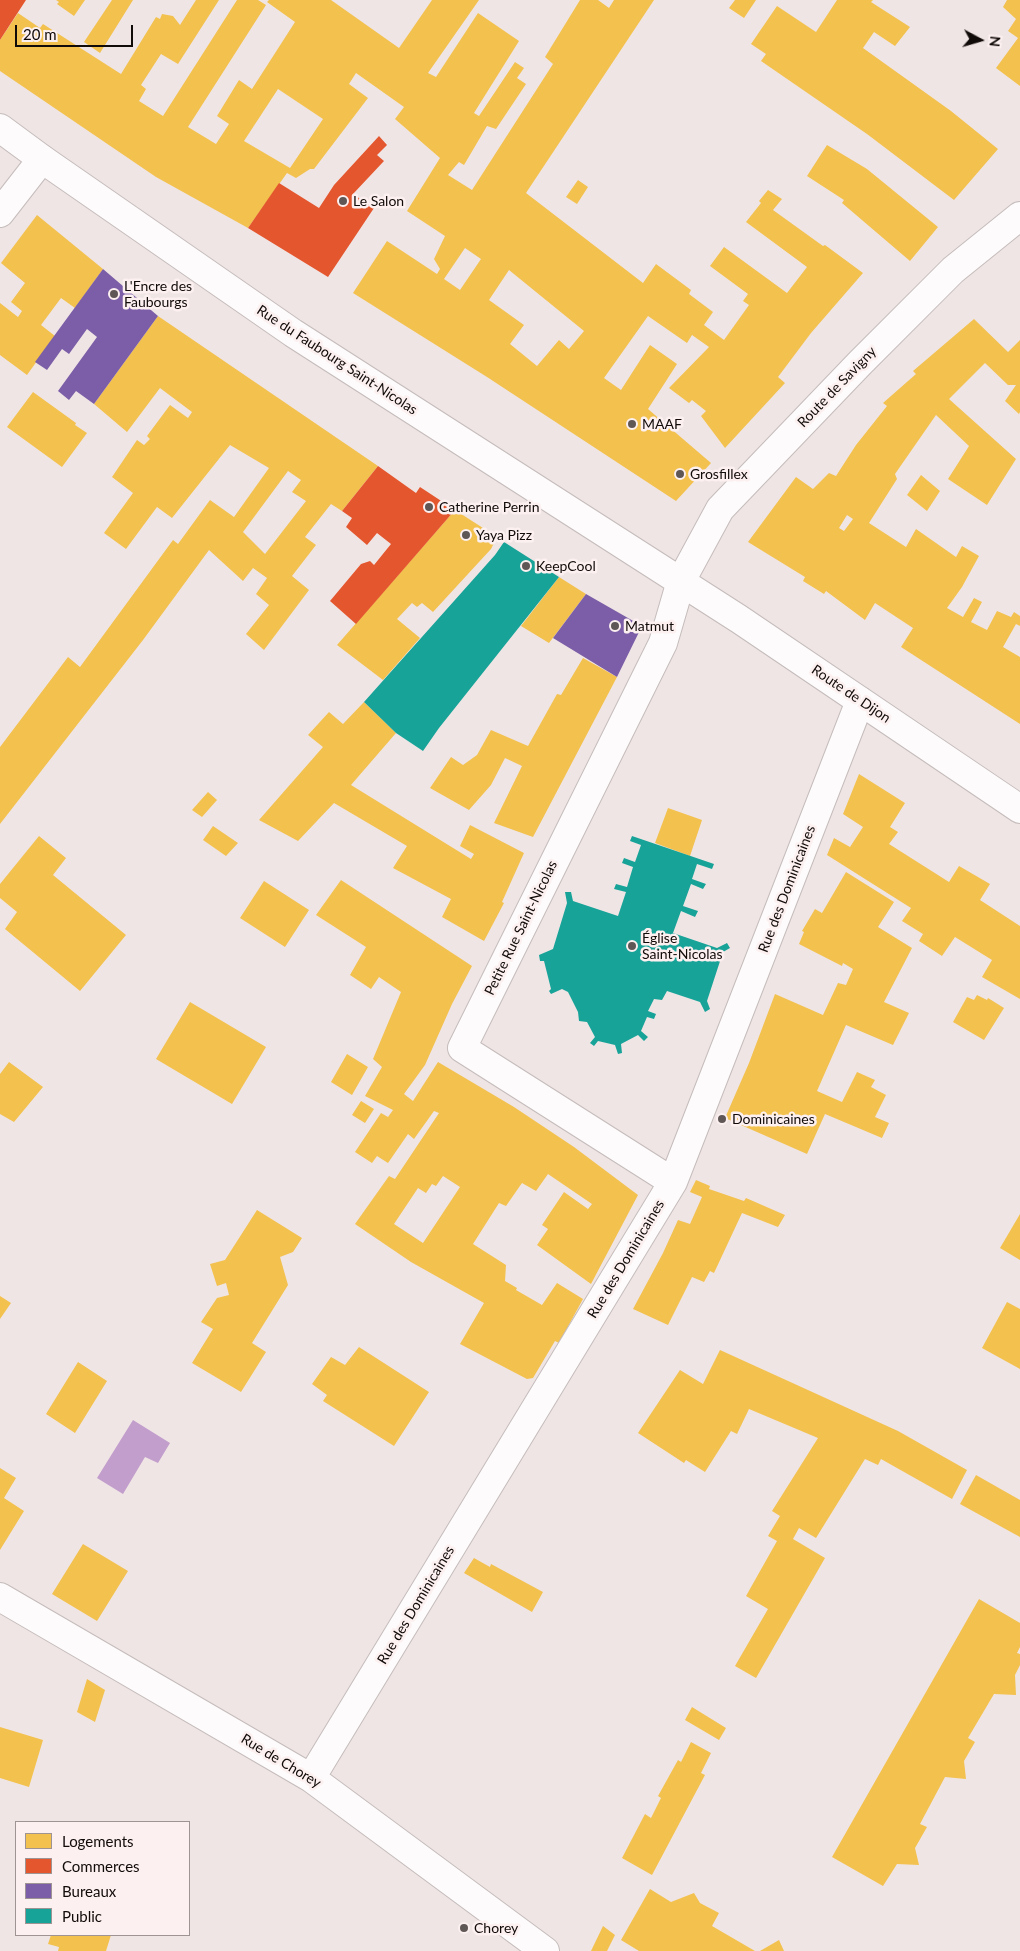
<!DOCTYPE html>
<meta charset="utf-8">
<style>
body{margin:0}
#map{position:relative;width:1020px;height:1951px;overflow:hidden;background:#f0e5e5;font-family:Lato,sans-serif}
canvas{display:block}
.legend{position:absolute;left:15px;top:1821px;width:175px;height:115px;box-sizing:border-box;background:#fcf0f0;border:1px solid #9e9494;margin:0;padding:6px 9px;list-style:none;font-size:15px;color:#100a09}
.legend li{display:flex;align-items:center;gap:10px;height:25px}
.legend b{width:25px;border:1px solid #9e9494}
.north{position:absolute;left:955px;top:15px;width:50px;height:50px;-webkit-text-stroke:4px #fcf0f0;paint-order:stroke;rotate:96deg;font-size:14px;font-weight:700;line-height:20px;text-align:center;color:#100a09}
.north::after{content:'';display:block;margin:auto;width:18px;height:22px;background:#100a09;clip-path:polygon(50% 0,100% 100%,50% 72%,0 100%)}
.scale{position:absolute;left:15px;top:25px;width:118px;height:22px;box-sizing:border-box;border:2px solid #100a09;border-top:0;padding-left:6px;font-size:15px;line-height:18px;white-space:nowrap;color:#100a09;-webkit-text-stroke:4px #fcf0f0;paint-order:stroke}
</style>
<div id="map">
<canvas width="1020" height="1951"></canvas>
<ul class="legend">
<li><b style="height:14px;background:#f2c14e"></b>Logements</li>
<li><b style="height:14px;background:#e4572e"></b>Commerces</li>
<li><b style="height:14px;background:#7b5ea7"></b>Bureaux</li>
<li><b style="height:14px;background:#17a398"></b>Public</li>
</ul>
<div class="north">N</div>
<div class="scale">20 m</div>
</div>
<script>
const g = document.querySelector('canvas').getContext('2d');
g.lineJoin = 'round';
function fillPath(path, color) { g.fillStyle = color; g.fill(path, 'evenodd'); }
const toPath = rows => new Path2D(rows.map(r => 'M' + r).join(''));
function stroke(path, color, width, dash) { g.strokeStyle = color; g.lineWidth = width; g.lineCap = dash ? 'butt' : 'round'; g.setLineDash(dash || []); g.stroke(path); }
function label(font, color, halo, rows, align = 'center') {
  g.font = font + ' Lato,sans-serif'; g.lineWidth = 5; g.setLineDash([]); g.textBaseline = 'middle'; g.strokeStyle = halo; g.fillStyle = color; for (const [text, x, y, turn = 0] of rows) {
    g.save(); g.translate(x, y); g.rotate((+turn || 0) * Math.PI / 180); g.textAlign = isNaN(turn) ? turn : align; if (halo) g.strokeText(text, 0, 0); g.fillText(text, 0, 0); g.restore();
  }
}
fillPath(toPath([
 [133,1420,170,1443,158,1463,145,1457,123,1494,97,1478]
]), '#c29ecc');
fillPath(toPath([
 [56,0,85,0,74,16,57,4,59,2],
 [112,0,133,0,100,53,84,42],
 [196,0,219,0,178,64,161,54,141,85,146,89,139,101,163,116,237,0,258,0,266,5,188,127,216,144,229,124,217,116,239,80,252,89,295,22,267,2,269,0,331,0,399,48,432,0,479,0,428,73,436,77,478,13,519,41,474,113,479,116,515,62,524,68,517,78,526,84,496,129,487,126,464,165,459,162,448,175,472,190,553,64,545,57,580,0,598,0,609,8,614,0,654,0,526,193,643,283,656,264,691,290,689,294,713,312,704,325,724,340,749,305,743,301,748,294,710,266,724,247,787,293,807,267,746,222,761,203,759,201,768,190,782,199,773,210,823,246,825,245,863,273,811,333,778,377,785,383,725,448,701,416,706,411,692,400,689,403,669,388,709,347,692,335,687,343,648,316,604,378,621,390,650,345,677,364,648,409,711,463,676,501,487,377,353,293,387,241,437,274,440,269,434,259,445,236,407,211,440,158,395,119,404,107,356,73,349,84,368,98,314,169,310,169,296,178,287,173,248,228,156,177,0,71,0,40,18,13,40,28,43,24,121,74,156,17,160,19,162,14,173,16,180,25],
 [278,89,323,119,290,168,244,141],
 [465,248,481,259,460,290,444,279],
 [509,270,584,331,569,349,559,340,537,366,510,344,524,325,489,300],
 [735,0,756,0,744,18,729,8],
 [837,0,873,0,871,2,910,27,895,46,874,32,863,48,951,111,998,149,954,200,867,134,761,61,766,54,751,44,777,6,816,32],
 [1007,0,1020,0,1020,86,996,68,1018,38,1008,31,1016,19,1003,7],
 [827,145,867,169,938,227,910,261,842,203,844,200,807,176],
 [578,180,588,187,577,204,566,197],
 [37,215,103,269,75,308,61,298,41,325,55,336,27,375,0,355,0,303,18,317,22,311,11,302,25,283,1,263],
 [158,316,378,466,342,511,331,504,305,537,316,545,292,576,309,590,264,650,246,634,269,605,256,594,267,578,253,568,243,581,209,550,143,640,0,824,0,747,68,657,80,667,173,540,178,544,210,500,234,517,269,468,230,445,172,518,157,507,126,549,104,533,133,493,112,477,137,440,144,445,150,439,147,436,170,405,188,418,192,412,160,388,127,432,94,404],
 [288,471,301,480,292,492,306,501,265,554,243,532],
 [974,319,1008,352,1020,340,1020,412,1019,414,1005,401,1016,385,1008,385,985,363,949,399,1016,459,987,505,948,479,969,446,936,415,895,474,897,479,869,523,906,547,916,529,956,557,962,546,979,556,962,587,947,608,963,617,974,598,982,602,971,622,987,630,997,611,1011,617,1014,612,1020,616,1020,626,1016,624,1003,647,1020,657,1020,724,901,647,913,628,875,603,865,620,826,591,824,594,803,581,805,577,748,542,796,477,813,489,829,473,836,476,856,445,887,406,883,403,916,374,913,371],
 [847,515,853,519,844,531,839,528],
 [33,392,76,423,75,425,87,433,62,467,7,427],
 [921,475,940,491,927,511,907,495],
 [455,510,497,537,491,549,433,612,422,603,417,607,412,603,397,619,420,638,383,680,337,645],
 [559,577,586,594,549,643,521,626],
 [583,658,617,677,533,837,494,823,522,766,505,758,491,785,469,810,430,788,451,757,463,765,477,755,491,730,528,746,557,694,561,695],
 [364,702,396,733,351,785,471,859,474,854,460,846,470,825,524,853,502,902,504,903,484,941,442,917,451,899,393,868,407,846,334,803,298,841,259,820,323,747,308,735,329,712,343,724],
 [859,774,905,803,890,827,898,832,889,844,949,882,959,866,990,884,980,900,1020,926,1020,999,982,977,992,960,955,937,942,956,919,941,923,934,902,921,911,908,827,855,834,838,850,847,863,827,843,814],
 [208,792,217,800,202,817,192,810],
 [668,808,702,820,690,856,655,843],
 [213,826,238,843,226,856,203,840],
 [39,836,66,858,53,875,126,935,80,991,5,929,17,912,0,898,0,884],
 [846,872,894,902,878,927,912,948,884,1002,909,1013,893,1045,846,1025,817,1091,842,1102,857,1072,875,1080,871,1087,886,1095,875,1117,889,1123,882,1138,825,1114,807,1154,725,1118,749,1063,775,994,823,1015,838,983,846,985,853,969,843,963,842,966,799,944,804,932,802,931,815,909,822,913],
 [341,880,472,966,452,1004,425,1065,404,1094,413,1101,438,1062,514,1107,574,1147,638,1195,591,1284,537,1245,548,1229,542,1225,564,1192,588,1209,592,1204,548,1174,536,1191,522,1183,506,1206,499,1203,473,1244,506,1265,505,1281,517,1288,516,1290,542,1305,557,1283,583,1299,559,1343,555,1341,533,1378,527,1379,460,1344,484,1303,411,1262,355,1224,389,1176,395,1179,439,1113,434,1111,414,1139,408,1134,388,1163,377,1156,372,1163,355,1152,381,1113,388,1117,393,1110,365,1096,382,1067,373,1059,401,992,379,977,371,989,350,975,366,947,316,915],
 [443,1176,460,1187,423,1243,394,1224,418,1188,426,1193,432,1184,436,1186],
 [264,881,309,910,285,947,240,918],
 [977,995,987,1000,988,998,1004,1008,984,1040,953,1022,967,997,974,1000],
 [190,1002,266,1047,232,1104,156,1059],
 [347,1054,368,1067,352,1095,331,1082],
 [9,1062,43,1087,14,1122,0,1114,0,1074],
 [361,1101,374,1109,365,1123,352,1115],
 [696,1180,710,1186,709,1189,744,1201,746,1198,785,1215,778,1227,742,1213,714,1273,710,1271,704,1282,692,1277,668,1325,633,1309,663,1253,678,1220,690,1224,702,1197,690,1192],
 [257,1210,302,1238,293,1252,280,1257,288,1285,252,1343,266,1352,241,1392,192,1363,213,1329,201,1322,217,1298,229,1295,226,1283,217,1286,210,1264,225,1260],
 [1020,1214,1020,1260,1000,1248],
 [0,1296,11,1303,0,1319],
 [1007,1302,1020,1309,1020,1369,982,1348],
 [359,1347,429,1392,394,1446,323,1401,327,1395,312,1384,331,1357,345,1365],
 [720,1350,898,1431,967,1470,952,1499,881,1459,878,1465,865,1459,816,1538,799,1528,793,1539,825,1558,756,1678,735,1666,768,1609,746,1596,777,1541,768,1536,780,1516,772,1511,818,1438,749,1409,737,1434,731,1431,705,1472,686,1460,684,1463,638,1433,680,1370,703,1384],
 [78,1362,107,1381,75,1433,46,1414],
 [0,1468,16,1478,4,1498,24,1511,0,1550],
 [976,1475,1020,1500,1020,1537,960,1504],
 [83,1544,128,1571,97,1621,52,1594],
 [474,1558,490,1567,491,1564,543,1592,532,1612,464,1573],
 [979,1599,1020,1623,1020,1647,1017,1653,1020,1654,1020,1665,1015,1675,1016,1695,994,1694,968,1738,975,1742,964,1761,966,1779,945,1777,920,1824,927,1827,915,1848,919,1865,897,1864,883,1886,832,1857],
 [87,1679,105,1690,95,1722,77,1712],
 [692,1707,726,1728,719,1740,685,1720],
 [0,1727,43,1740,29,1787,0,1778],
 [691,1742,711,1753,701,1773,705,1775,652,1875,622,1858,645,1814,651,1818,661,1798,658,1796,678,1760,681,1762],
 [650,1889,671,1902,694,1893,700,1903,719,1913,712,1926,755,1951,639,1951,621,1940],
 [603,1926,615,1935,607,1951,591,1951],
 [51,1935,111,1935,106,1951,58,1951,59,1947,48,1944],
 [779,1940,784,1951,760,1951]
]), '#f2c14e');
fillPath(toPath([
 [0,0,26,0,0,40],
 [379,136,387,145,377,155,384,161,353,194,374,208,328,277,248,228,279,183,319,208,334,185],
 [378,466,416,493,420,487,455,510,356,624,330,601,361,564,370,561,374,565,391,544,377,533,367,545,346,527,352,518,342,511]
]), '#e4572e');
fillPath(toPath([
 [103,269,158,316,94,404,76,391,69,400,58,391,97,337,87,329,69,354,62,349,47,370,35,362],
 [586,594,642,626,617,677,553,638]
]), '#7b5ea7');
fillPath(toPath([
 [504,542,559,577,439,728,423,751,396,733,364,702,495,555],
 [632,836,714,864,712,869,697,864,692,879,706,884,703,889,691,884,683,906,698,911,695,917,681,911,673,933,717,948,727,943,730,948,723,952,707,1001,710,1009,705,1012,700,1002,667,991,662,1000,654,999,648,1011,656,1014,654,1019,647,1017,641,1031,648,1037,644,1041,638,1035,621,1044,622,1053,618,1054,615,1045,598,1041,594,1046,590,1043,595,1037,587,1022,579,1021,578,1012,568,992,562,989,551,994,549,991,551,989,544,961,540,961,539,955,553,949,567,903,565,892,571,892,573,901,618,916,626,892,614,889,616,884,627,887,633,867,622,863,624,858,635,862,641,845,630,841]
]), '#17a398');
const minor = toPath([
 [0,213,42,159],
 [673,1182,462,1048,663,643,681,581],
 [0,1597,311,1778,545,1951],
 [311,1778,673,1182,860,701]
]);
const major = toPath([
 [0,128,42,159,293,333,739,619,1020,809],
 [681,581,720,509,860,363,953,270,1020,216]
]);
stroke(minor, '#c5bcbc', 30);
stroke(major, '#c5bcbc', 30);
stroke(minor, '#fdfbfb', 28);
stroke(major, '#fdfbfb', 28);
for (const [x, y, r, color] of [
 [343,201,5,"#5e5756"],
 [114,294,5,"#5e5756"],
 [632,424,5,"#5e5756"],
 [680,474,5,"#5e5756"],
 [429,507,5,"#5e5756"],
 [466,535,5,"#5e5756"],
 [526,566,5,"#5e5756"],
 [615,626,5,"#5e5756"],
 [632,946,5,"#5e5756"],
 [722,1119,5,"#5e5756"],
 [464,1928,5,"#5e5756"]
]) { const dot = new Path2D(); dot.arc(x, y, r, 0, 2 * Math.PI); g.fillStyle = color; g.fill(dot); stroke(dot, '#fcf0f0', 2); }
label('14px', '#100a09', '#fcf0f0', [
 ["Le Salon",353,201],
 ["L'Encre des",124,286],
 ["Faubourgs",124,302],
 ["MAAF",642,424],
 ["Grosfillex",690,474],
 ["Catherine Perrin",439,507],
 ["Yaya Pizz",476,535],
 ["KeepCool",536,566],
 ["Matmut",625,626],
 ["Église",642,938],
 ["Saint-Nicolas",642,954],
 ["Dominicaines",732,1119],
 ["Chorey",474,1928]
], 'left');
label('14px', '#100a09', '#fcf0f0', [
 ["Rue du Faubourg Saint-Nicolas",337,360,33],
 ["Route de Savigny",837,387,-46],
 ["Route de Dijon",851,694,34],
 ["Rue des Dominicaines",787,889,-69],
 ["Petite Rue Saint-Nicolas",521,928,-64],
 ["Rue des Dominicaines",626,1259,-59],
 ["Rue des Dominicaines",416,1605,-59],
 ["Rue de Chorey",281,1761,31]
]);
</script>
